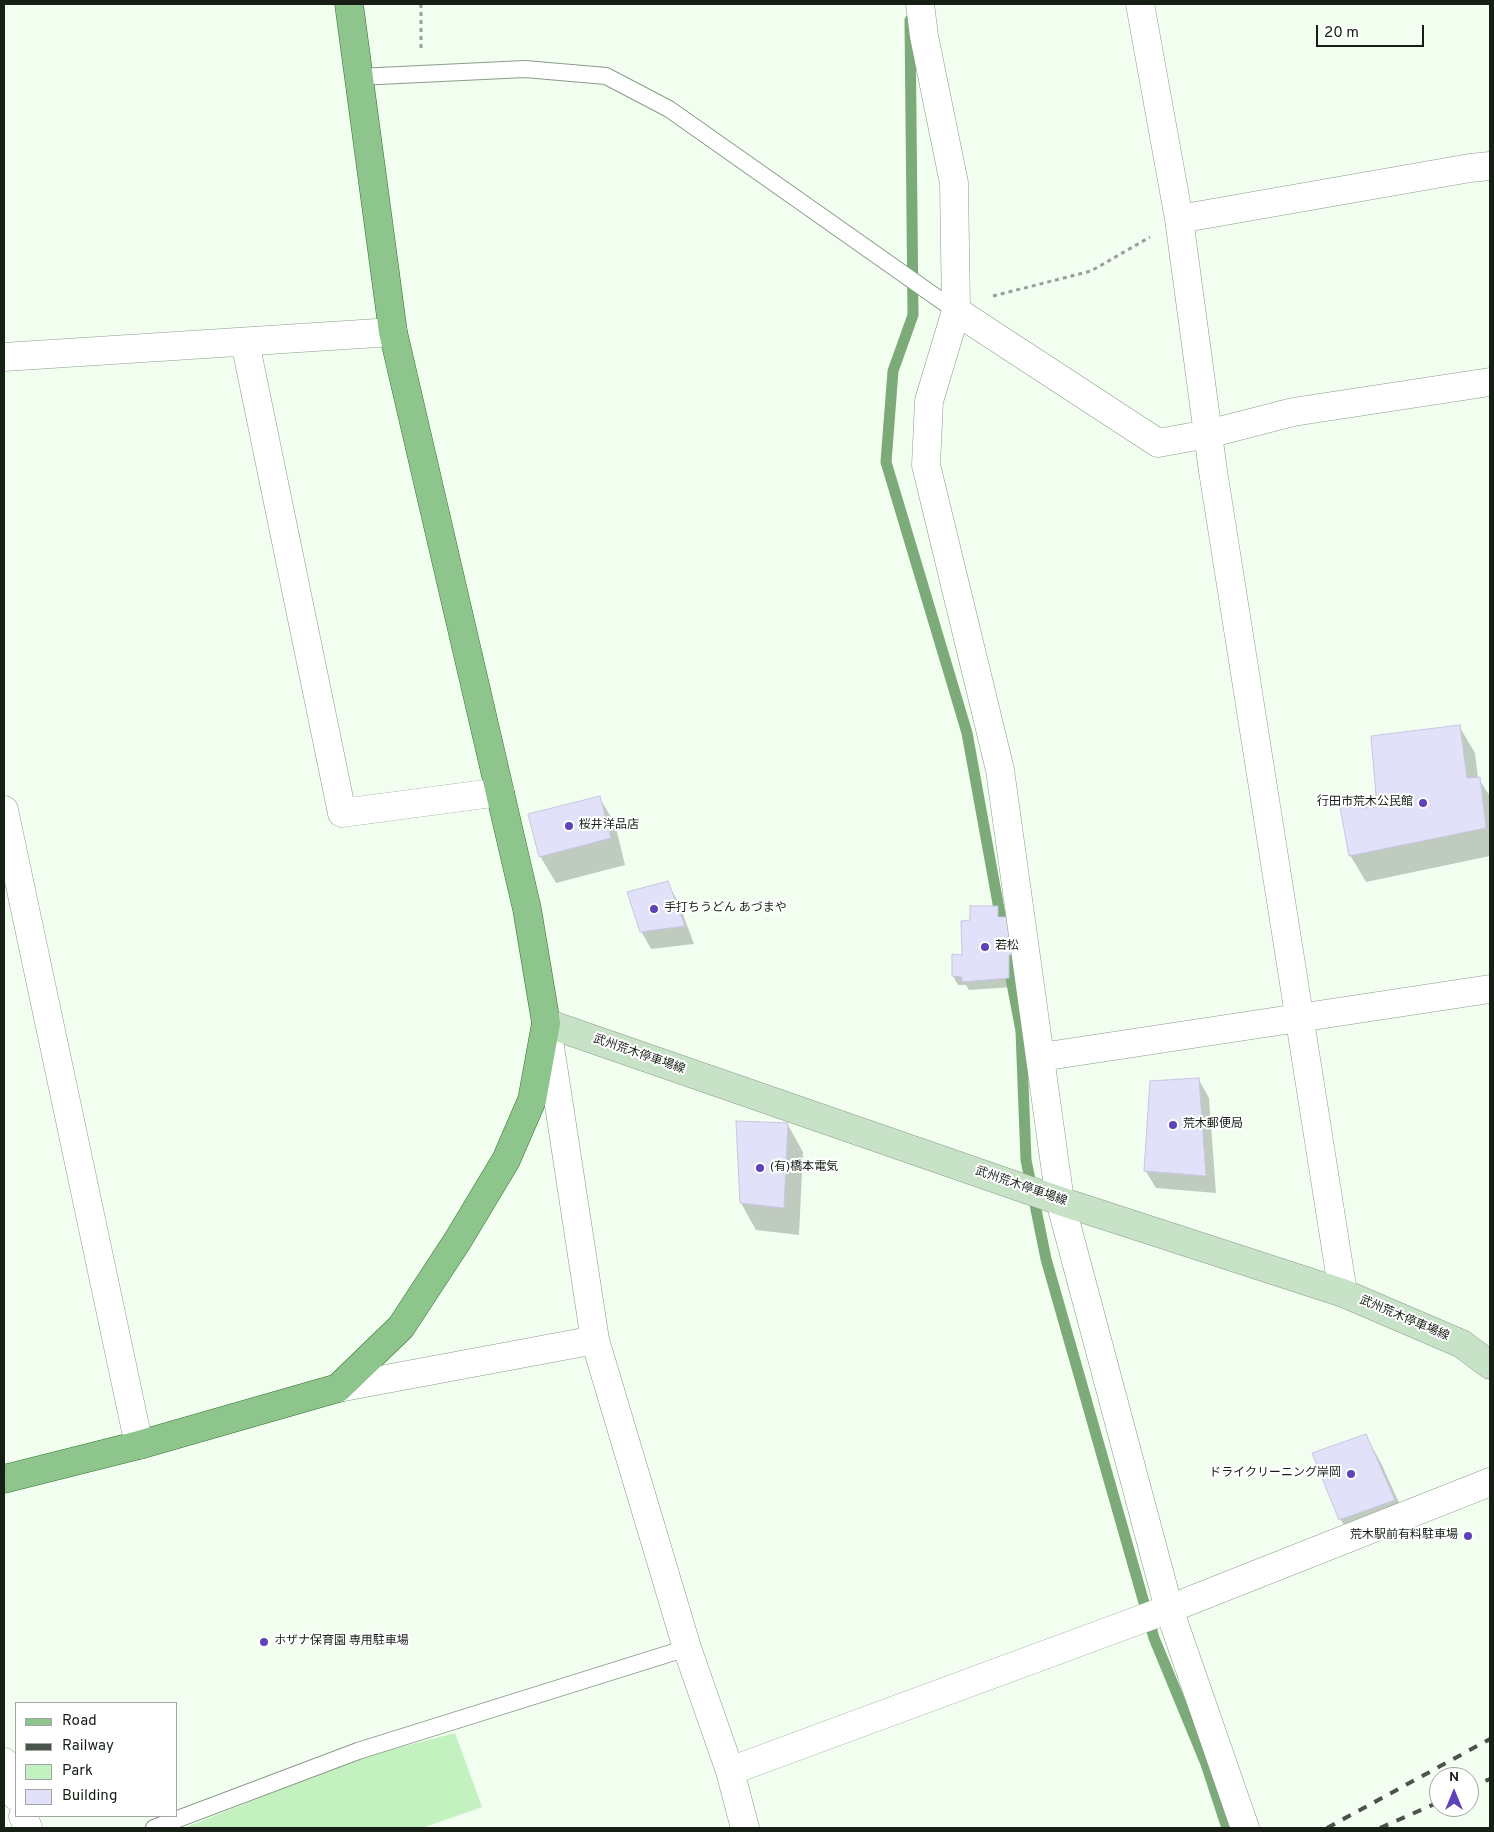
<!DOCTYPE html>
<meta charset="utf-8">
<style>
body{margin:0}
#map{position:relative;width:1494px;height:1832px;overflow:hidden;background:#f1fef0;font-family:Overpass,sans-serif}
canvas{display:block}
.frame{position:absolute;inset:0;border:5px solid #161e16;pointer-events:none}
.legend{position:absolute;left:15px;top:1702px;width:162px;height:115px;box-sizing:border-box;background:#fff;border:1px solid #a2a5a2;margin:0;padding:6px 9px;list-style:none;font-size:15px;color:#161e16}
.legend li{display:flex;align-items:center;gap:10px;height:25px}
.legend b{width:25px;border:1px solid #a2a5a2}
.north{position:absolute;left:1429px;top:1767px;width:50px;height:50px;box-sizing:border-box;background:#fff;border:1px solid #a2a5a2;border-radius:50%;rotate:0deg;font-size:14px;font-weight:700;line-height:20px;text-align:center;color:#161e16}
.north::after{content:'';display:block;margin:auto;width:18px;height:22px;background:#5d42ba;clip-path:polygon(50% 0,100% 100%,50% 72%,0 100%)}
.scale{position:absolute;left:1316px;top:25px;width:108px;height:22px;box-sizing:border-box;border:2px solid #161e16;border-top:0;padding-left:6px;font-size:15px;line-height:18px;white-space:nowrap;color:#161e16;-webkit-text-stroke:4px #fff;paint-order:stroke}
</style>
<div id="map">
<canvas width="1494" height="1832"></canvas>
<div class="frame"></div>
<ul class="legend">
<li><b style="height:6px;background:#8ec58c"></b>Road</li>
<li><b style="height:6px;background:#4b544b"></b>Railway</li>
<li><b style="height:14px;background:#c3f1bf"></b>Park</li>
<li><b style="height:14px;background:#e2e1fa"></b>Building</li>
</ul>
<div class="north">N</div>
<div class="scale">20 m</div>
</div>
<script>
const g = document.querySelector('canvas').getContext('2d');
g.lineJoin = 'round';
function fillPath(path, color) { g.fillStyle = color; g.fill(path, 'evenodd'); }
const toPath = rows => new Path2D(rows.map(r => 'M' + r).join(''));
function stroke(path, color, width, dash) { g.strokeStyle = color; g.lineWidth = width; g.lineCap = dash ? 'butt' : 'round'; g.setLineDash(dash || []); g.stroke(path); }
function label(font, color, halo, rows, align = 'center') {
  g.font = font + ' Overpass,"Noto Sans JP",sans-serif'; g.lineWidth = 4; g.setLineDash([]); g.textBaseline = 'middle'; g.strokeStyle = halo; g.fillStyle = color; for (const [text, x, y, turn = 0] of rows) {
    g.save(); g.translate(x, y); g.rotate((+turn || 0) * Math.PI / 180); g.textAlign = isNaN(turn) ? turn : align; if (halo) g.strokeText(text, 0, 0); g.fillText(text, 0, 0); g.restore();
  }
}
fillPath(toPath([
 [455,1733,482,1807,422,1828,184,1828,362,1757]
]), '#c3f1bf');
fillPath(toPath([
 [1459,726,1475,753,1478,778,1490,796,1490,856,1366,882,1350,855,1361,797,1368,809,1378,808],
 [599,797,615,824,625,865,556,883,540,856],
 [667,883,678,901,694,944,651,949,641,931],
 [998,907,1018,963,1013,963,1013,987,969,990,966,985,958,985,953,976,963,956,971,922],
 [1199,1080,1209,1098,1216,1193,1156,1188,1145,1170],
 [788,1125,803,1152,799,1235,756,1230,741,1203],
 [1366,1436,1381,1463,1410,1527,1356,1546,1341,1520,1314,1454]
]), '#0003');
stroke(toPath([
 [910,20,913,315,893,371,886,462,967,733,1003,931],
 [1006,952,1021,1031,1026,1160,1046,1259,1154,1638,1206,1764,1227,1828]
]), '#7daa79', 11);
const building = toPath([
 [1460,725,1467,778,1480,777,1486,828,1349,856,1338,797,1362,796,1364,808,1377,807,1371,736,1460,725],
 [600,796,611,838,539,857,528,814,600,796],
 [668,881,685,926,640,932,627,892,668,881],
 [970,906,998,906,998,917,1007,917,1014,954,1009,955,1009,978,962,982,962,977,952,976,952,954,962,955,961,921,970,920,970,906],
 [1199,1078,1206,1176,1144,1171,1150,1081,1199,1078],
 [736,1121,788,1123,784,1208,740,1203,736,1121],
 [1366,1434,1395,1500,1339,1520,1312,1453,1366,1434]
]);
fillPath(building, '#e2e1fa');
stroke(building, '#c7c5e2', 1);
const lane = toPath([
 [358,77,525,69,606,76,669,109,956,311],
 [154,1828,358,1751,687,1648]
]);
const street = toPath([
 [920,4,924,36,954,183,956,311,929,401,926,465,1000,770,1060,1201,1169,1609,1245,1828],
 [1140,4,1179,219,1213,471,1343,1293],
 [1179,219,1470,168,1490,166],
 [956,311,1158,443,1208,434,1293,412,1490,382],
 [245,342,342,813,500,792],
 [4,357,393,332],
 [4,810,139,1445],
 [547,1027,595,1340,687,1648,730,1771,745,1828],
 [1041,1057,1490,989],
 [338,1388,595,1340],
 [4,1762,16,1796],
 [730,1771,1169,1609,1490,1482],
 [23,1816,28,1828]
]);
const secondary = toPath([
 [546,1023,1060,1201,1343,1293,1462,1344,1490,1365]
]);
const primary = toPath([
 [4,1479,139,1445,338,1388,401,1327,458,1240,506,1160,532,1100,546,1023,527,909,393,332,349,4]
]);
stroke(lane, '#899d87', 18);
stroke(street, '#899d87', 29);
stroke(secondary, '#899d87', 29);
stroke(primary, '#337131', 29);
stroke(toPath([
 [421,4,421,48],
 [993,296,1091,271,1150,237]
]), '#97a296', 3, [4, 4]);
stroke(lane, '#fff', 16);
stroke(street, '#fff', 28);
stroke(secondary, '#c7e2c6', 28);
stroke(primary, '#8ec58c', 28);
stroke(toPath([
 [1469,1788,1490,1779],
 [1327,1828,1490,1739],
 [1380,1828,1439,1802]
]), '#4b544b', 4, [9, 9]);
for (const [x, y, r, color] of [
 [1423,803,5,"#5d42ba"],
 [569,826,5,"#5d42ba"],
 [654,909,5,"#5d42ba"],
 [985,947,5,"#5d42ba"],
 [1173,1125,5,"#5d42ba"],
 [760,1168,5,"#5d42ba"],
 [1351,1474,5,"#5d42ba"],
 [1468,1536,5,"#5d42ba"],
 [264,1642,5,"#5d42ba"]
]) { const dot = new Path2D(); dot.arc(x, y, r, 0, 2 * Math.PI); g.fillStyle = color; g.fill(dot); stroke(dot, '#fff', 2); }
label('12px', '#161e16', '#fff', [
 ["行田市荒木公民館",1413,803,"right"],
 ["桜井洋品店",579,826],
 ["手打ちうどん あづまや",664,909],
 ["若松",995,947],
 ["荒木郵便局",1183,1125],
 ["(有)橋本電気",770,1168],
 ["ドライクリーニング岸岡",1341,1474,"right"],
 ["荒木駅前有料駐車場",1458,1536,"right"],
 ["ホザナ保育園 専用駐車場",274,1642]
], 'left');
label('12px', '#161e16', '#fff', [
 ["武州荒木停車場線",639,1055,19],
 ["武州荒木停車場線",1021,1187,19],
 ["武州荒木停車場線",1404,1319,23]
]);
</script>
